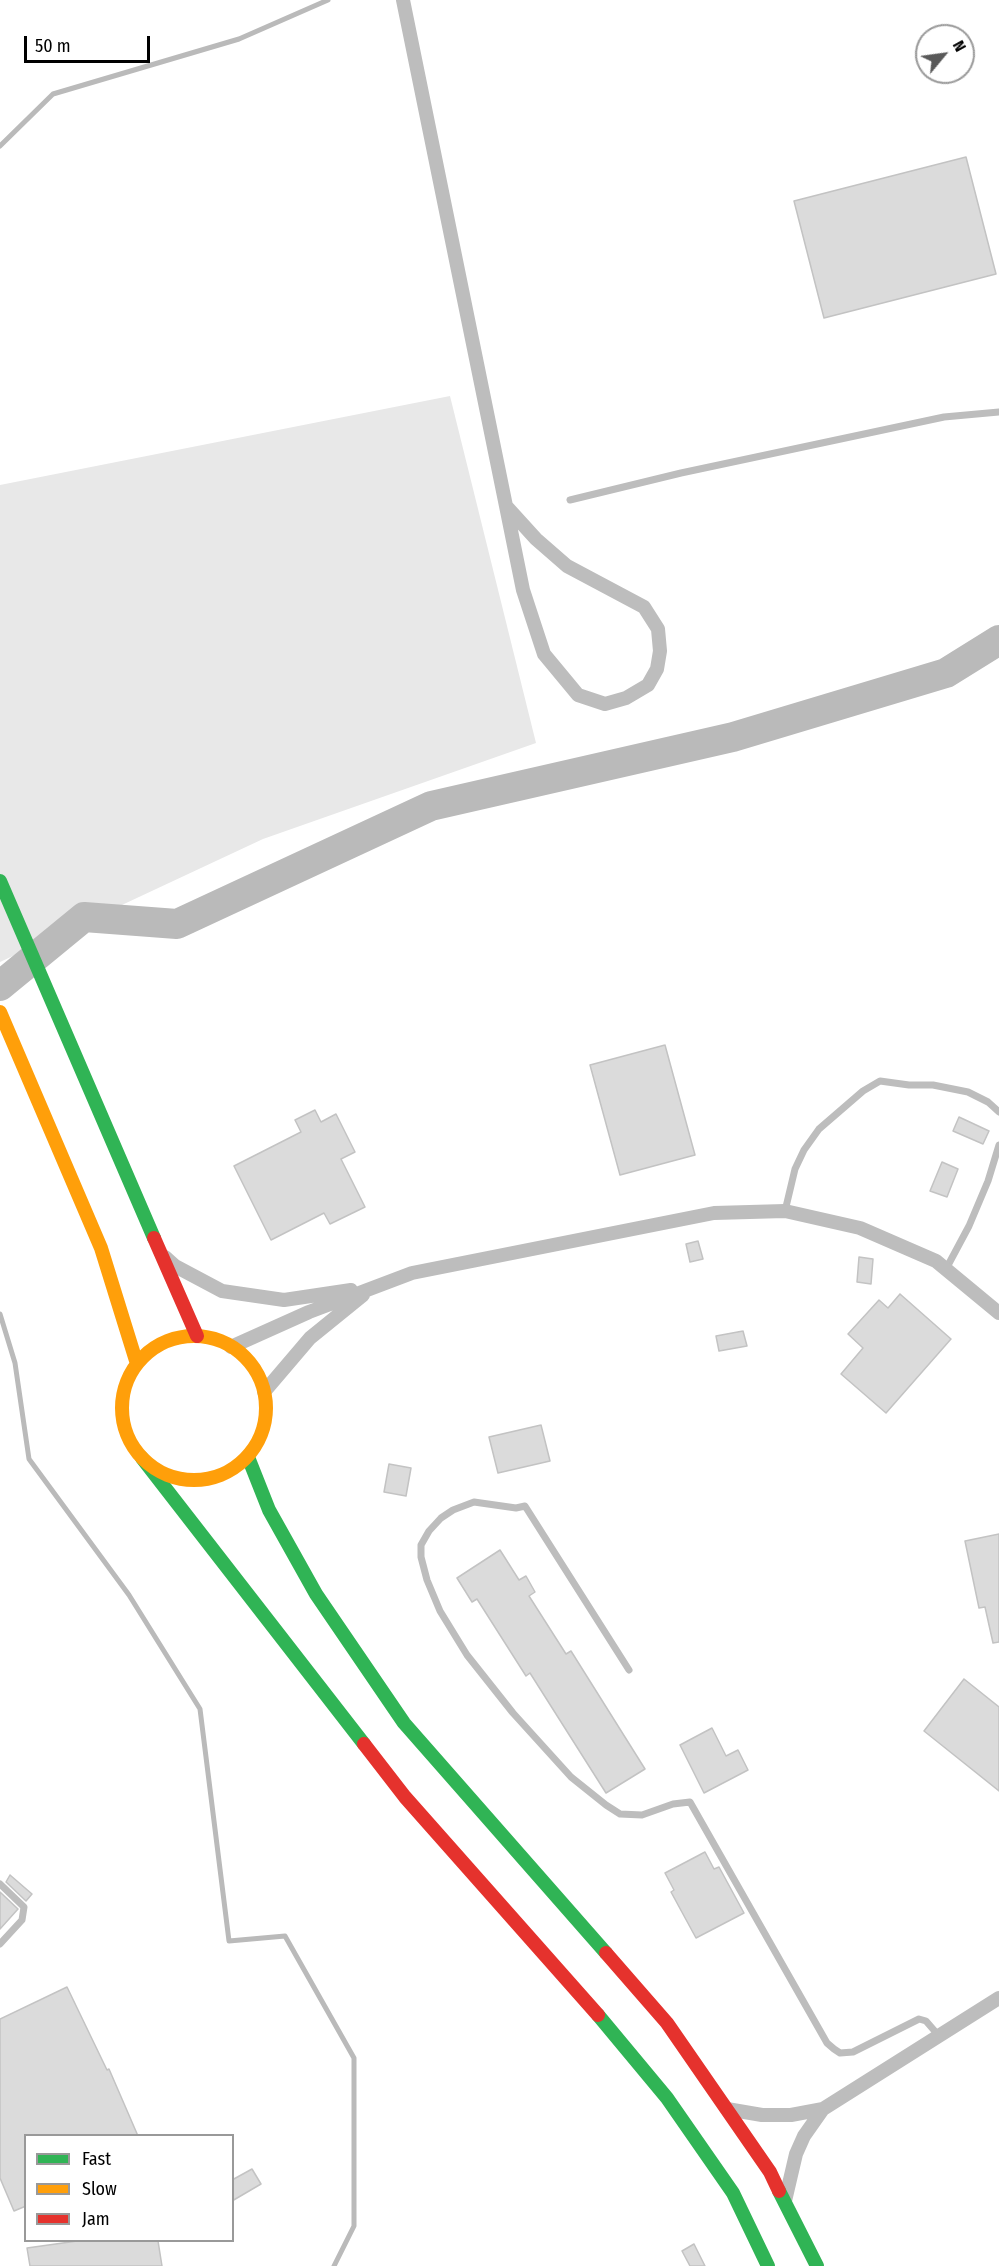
<!DOCTYPE html>
<style>
body{margin:0}
#map{position:relative;width:999px;height:2266px;overflow:hidden;background:#fff;font-family:"Fira Sans Condensed",sans-serif}
canvas{display:block}
.legend{position:absolute;left:24px;top:2134px;width:210px;height:108px;box-sizing:border-box;background:#fff;border:2px solid #999;margin:0;padding:8px 10px;list-style:none;font-size:18px;color:#000}
.legend li{display:flex;align-items:center;gap:12px;height:30px}
.legend b{width:30px;border:2px solid #999}
.north{position:absolute;left:915px;top:24px;width:60px;height:60px;box-sizing:border-box;background:#fff;border:2px solid #999;border-radius:50%;rotate:61deg;font-size:16px;font-weight:700;line-height:24px;text-align:center;color:#000}
.north::after{content:'';display:block;margin:auto;width:21px;height:27px;background:#595959;clip-path:polygon(50% 0,100% 100%,50% 72%,0 100%)}
.scale{position:absolute;left:24px;top:36px;width:126px;height:27px;box-sizing:border-box;border:3px solid #000;border-top:0;padding-left:8px;font-size:18px;line-height:21px;white-space:nowrap;color:#000;-webkit-text-stroke:4px #fff;paint-order:stroke}
</style>
<div id="map">
<canvas width="999" height="2266"></canvas>
<ul class="legend">
<li><b style="height:8px;background:#30b455"></b>Fast</li>
<li><b style="height:8px;background:#ff9f0a"></b>Slow</li>
<li><b style="height:8px;background:#e5322d"></b>Jam</li>
</ul>
<div class="north">N</div>
<div class="scale">50 m</div>
</div>
<script>
const g = document.querySelector('canvas').getContext('2d');
g.lineJoin = 'round';
function fillPath(path, color) { g.fillStyle = color; g.fill(path, 'evenodd'); }
const toPath = rows => new Path2D(rows.map(r => 'M' + r).join(''));
function stroke(path, color, width, dash) { g.strokeStyle = color; g.lineWidth = width; g.lineCap = dash ? 'butt' : 'round'; g.setLineDash(dash || []); g.stroke(path); }
fillPath(toPath([
 [450,396,536,743,263,839,0,962,0,485]
]), '#e8e8e8');
stroke(toPath([
 [0,146,53,94,239,39,328,0],
 [0,1314,15,1363,29,1459,129,1595,200,1709,229,1941,285,1936,354,2058,354,2226,334,2266]
]), '#bababa', 5);
stroke(toPath([
 [0,986,84,917,177,924,431,806,733,737,946,673,999,640]
]), '#bababa', 30);
const building = toPath([
 [966,157,996,274,824,318,794,201,966,157],
 [665,1045,695,1155,620,1175,590,1065,665,1045],
 [315,1110,321,1122,336,1114,355,1152,341,1159,365,1207,330,1224,324,1213,271,1240,234,1166,301,1132,295,1120,315,1110],
 [959,1117,989,1131,983,1144,953,1131,959,1117],
 [942,1162,958,1169,947,1197,930,1191,942,1162],
 [698,1241,703,1259,690,1262,686,1244,698,1241],
 [859,1257,873,1259,871,1284,857,1282,859,1257],
 [900,1294,951,1339,886,1413,841,1374,863,1348,848,1334,879,1300,888,1308,900,1294],
 [743,1331,747,1346,719,1351,716,1336,743,1331],
 [541,1425,550,1461,498,1473,489,1437,541,1425],
 [389,1464,411,1468,406,1496,384,1492,389,1464],
 [999,1534,999,1642,993,1643,985,1607,979,1608,965,1541,999,1534],
 [500,1550,519,1580,526,1576,535,1592,529,1596,566,1654,571,1651,645,1769,606,1793,530,1673,526,1676,477,1599,472,1602,457,1578,500,1550],
 [964,1679,999,1707,999,1791,924,1731,964,1679],
 [712,1728,726,1756,738,1750,748,1770,704,1793,680,1745,712,1728],
 [705,1852,714,1869,719,1867,744,1913,696,1938,671,1892,674,1890,665,1873,705,1852],
 [10,1875,32,1894,26,1901,6,1882,10,1875],
 [0,1892,18,1909,0,1929,0,1892],
 [67,1987,107,2070,109,2069,138,2136,26,2136,26,2206,14,2211,0,2178,0,2019,67,1987],
 [252,2169,261,2184,232,2201,232,2180,252,2169],
 [77,2241,158,2241,162,2266,30,2266,27,2248,77,2241],
 [694,2244,705,2266,690,2266,682,2251,694,2244]
]);
fillPath(building, '#dbdbdb');
stroke(building, '#c3c3c3', 1.5);
stroke(toPath([
 [570,500,681,473,944,417,999,412],
 [785,1211,795,1169,804,1150,819,1129,863,1091,880,1081,909,1085,933,1085,968,1092,988,1102,999,1112],
 [946,1269,969,1226,988,1181,999,1145],
 [629,1670,525,1506,516,1508,474,1502,453,1510,441,1518,429,1531,421,1545,421,1557,427,1580,440,1611,467,1655,513,1713,571,1777,606,1805,620,1814,642,1815,673,1804,690,1802,827,2043,834,2049,840,2053,853,2052,919,2019,926,2021,939,2036],
 [0,1884,24,1907,22,1920,0,1944]
]), '#bdbdbd', 7);
stroke(toPath([
 [403,0,506,506,523,590,544,654,578,695,605,704,626,698,648,685,657,669,660,651,658,629,644,607,567,566,536,539,506,506],
 [165,1257,175,1266,222,1291,284,1300,351,1290],
 [231,1347,309,1312,412,1273,714,1213,785,1211,860,1228,936,1261,999,1313],
 [264,1392,310,1338,363,1295],
 [727,2109,762,2115,791,2115,823,2109,999,1998],
 [785,2201,796,2154,804,2136,823,2109]
]), '#bdbdbd', 14);
stroke(toPath([
 [0,881,154,1238],
 [248,1457,269,1510,316,1594,404,1723,606,1953],
 [142,1458,364,1744],
 [598,2015,667,2098,733,2193,768,2266],
 [779,2191,817,2266]
]), '#30b455', 14);
stroke(toPath([
 [0,1012,101,1248,137,1364],
 '122 1408a72 72 0 1 1 144 0a72 72 0 1 1-144 0Z'
]), '#ff9f0a', 14);
stroke(toPath([
 [154,1238,197,1336],
 [364,1744,405,1797,598,2015],
 [606,1953,667,2023,770,2172,779,2191]
]), '#e5322d', 14);
</script>
